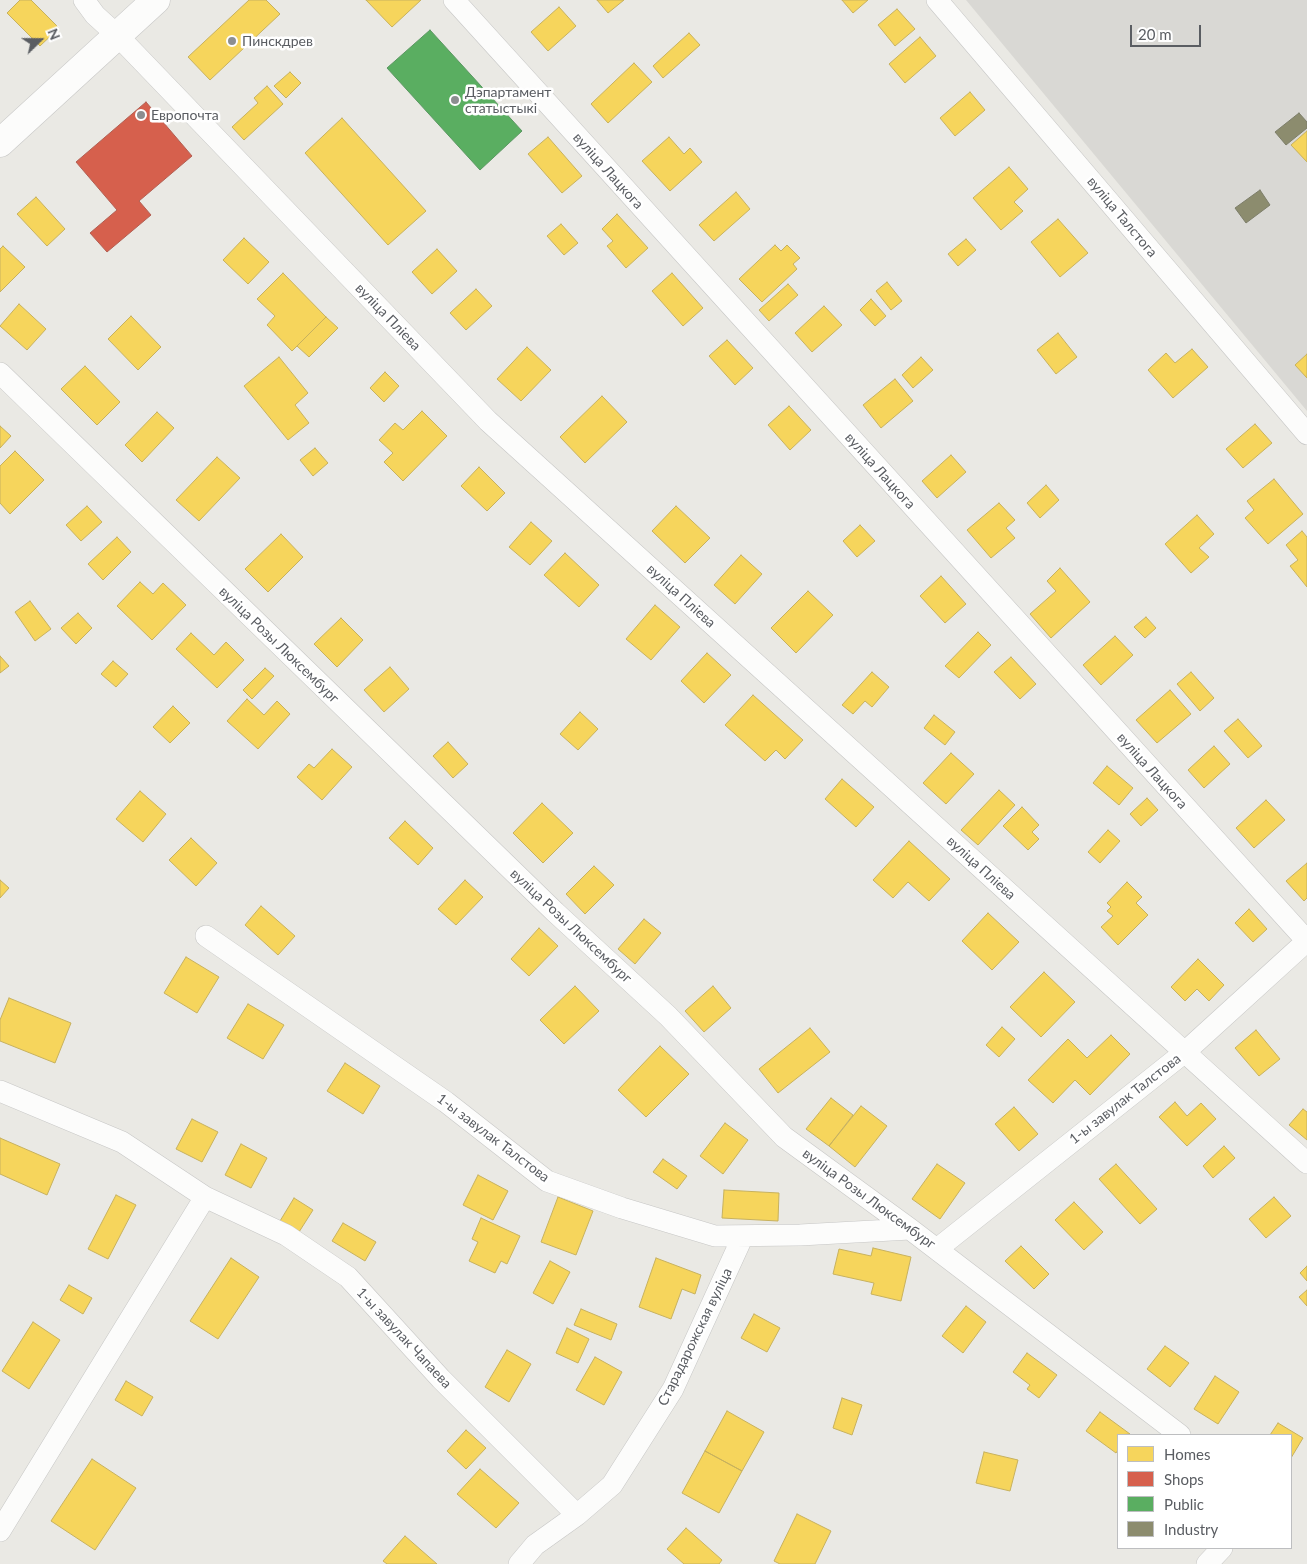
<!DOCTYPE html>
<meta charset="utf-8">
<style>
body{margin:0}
#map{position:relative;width:1307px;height:1564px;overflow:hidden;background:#eae9e4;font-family:Lato,sans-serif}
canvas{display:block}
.legend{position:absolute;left:1117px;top:1434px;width:175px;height:115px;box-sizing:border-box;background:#fff;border:1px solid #bdbec0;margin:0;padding:6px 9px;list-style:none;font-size:15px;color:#5a5d62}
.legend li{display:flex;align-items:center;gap:10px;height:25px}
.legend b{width:25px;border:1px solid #bdbec0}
.north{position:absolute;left:15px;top:15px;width:50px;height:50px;-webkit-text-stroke:4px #fff;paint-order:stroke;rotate:68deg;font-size:14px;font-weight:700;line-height:20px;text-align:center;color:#5a5d62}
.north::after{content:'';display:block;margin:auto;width:18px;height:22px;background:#5a5d62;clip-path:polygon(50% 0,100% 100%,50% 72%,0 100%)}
.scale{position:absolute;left:1130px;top:25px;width:71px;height:22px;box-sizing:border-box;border:2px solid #5a5d62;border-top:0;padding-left:6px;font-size:15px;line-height:18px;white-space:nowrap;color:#5a5d62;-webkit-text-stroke:4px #fff;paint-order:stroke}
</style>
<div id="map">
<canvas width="1307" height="1564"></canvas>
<ul class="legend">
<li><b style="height:14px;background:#f6d55c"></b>Homes</li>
<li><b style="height:14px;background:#d6604d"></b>Shops</li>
<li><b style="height:14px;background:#5aae61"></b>Public</li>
<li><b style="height:14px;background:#8c8c6e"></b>Industry</li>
</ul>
<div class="north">N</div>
<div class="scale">20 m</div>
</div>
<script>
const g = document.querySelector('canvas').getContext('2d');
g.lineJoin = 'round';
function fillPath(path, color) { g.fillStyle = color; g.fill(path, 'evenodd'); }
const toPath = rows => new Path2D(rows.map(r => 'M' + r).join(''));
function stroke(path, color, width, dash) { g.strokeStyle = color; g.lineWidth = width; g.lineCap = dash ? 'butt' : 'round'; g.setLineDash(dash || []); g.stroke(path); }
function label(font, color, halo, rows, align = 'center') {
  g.font = font + ' Lato,sans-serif'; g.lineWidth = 5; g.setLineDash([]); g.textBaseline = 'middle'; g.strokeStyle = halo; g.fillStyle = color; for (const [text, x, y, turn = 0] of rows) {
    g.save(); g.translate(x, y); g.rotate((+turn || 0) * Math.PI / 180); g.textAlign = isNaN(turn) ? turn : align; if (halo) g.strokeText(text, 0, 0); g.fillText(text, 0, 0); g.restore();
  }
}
fillPath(toPath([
 [966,0,1307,0,1307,411]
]), '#d9d8d4');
const homes = toPath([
 [20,0,31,0,59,28,40,46,7,13,20,0],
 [249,0,266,0,280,14,210,80,188,57,249,0],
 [366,0,421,0,392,27,366,0],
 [597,0,624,0,608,13,597,0],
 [842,0,868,0,853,13,842,0],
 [559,7,576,26,548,51,531,32,559,7],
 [897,9,915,29,895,46,878,25,897,9],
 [689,33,700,45,663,78,653,66,689,33],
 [920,37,936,56,905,83,889,64,920,37],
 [634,63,652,82,608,123,591,104,634,63],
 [290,72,301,83,286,98,274,86,290,72],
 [267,86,283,104,244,140,232,127,258,103,254,98,267,86],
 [970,92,985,110,955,136,940,118,970,92],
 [342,118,426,211,388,245,305,153,342,118],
 [1307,131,1307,162,1291,145,1307,131],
 [548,137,582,176,562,193,528,154,548,137],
 [669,137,684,154,690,148,702,162,670,191,642,161,669,137],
 [1009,167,1028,189,1014,202,1023,211,1001,230,973,198,1009,167],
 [736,192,750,209,714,241,699,225,736,192],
 [36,197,65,229,47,246,17,214,36,197],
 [617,214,648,248,626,268,607,246,613,241,602,229,617,214],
 [1058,219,1088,253,1060,277,1031,242,1058,219],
 [561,224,578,243,564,255,547,236,561,224],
 [244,238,269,262,248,284,223,260,244,238],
 [966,239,976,250,958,266,948,254,966,239],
 [775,245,781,251,787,245,800,258,793,264,797,269,762,302,739,279,775,245],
 [3,246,25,267,0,292,0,249,3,246],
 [437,249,457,271,432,294,412,272,437,249],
 [283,273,326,317,292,351,267,325,275,316,257,299,283,273],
 [672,273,703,308,683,326,652,291,672,273],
 [887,282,902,301,891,310,876,291,887,282],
 [788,284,798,295,769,321,759,310,788,284],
 [476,289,492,306,466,330,450,313,476,289],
 [871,299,886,316,875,326,860,310,871,299],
 [19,304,46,329,27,350,0,326,19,304],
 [824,306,842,325,812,352,795,333,824,306],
 [131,316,161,347,138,370,108,339,131,316],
 [326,317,338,328,309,357,297,346,326,317],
 [1058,333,1077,357,1056,374,1037,350,1058,333],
 [727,340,753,368,735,385,709,356,727,340],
 [527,347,551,370,521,401,497,379,527,347],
 [1192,349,1208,367,1173,398,1148,370,1166,353,1175,363,1192,349],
 [1307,354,1307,378,1295,365,1307,354],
 [279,357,308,393,295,405,309,423,288,440,244,386,279,357],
 [921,357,933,370,913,388,902,375,921,357],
 [85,366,120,402,97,425,61,389,85,366],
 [385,372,399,386,384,402,370,388,385,372],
 [895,379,913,401,881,428,863,405,895,379],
 [602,396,627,422,585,463,560,437,602,396],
 [789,406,811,430,790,450,768,425,789,406],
 [422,411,447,436,403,481,384,462,393,453,379,440,395,423,403,430,422,411],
 [157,412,174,428,142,462,125,445,157,412],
 [1255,424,1272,443,1243,468,1226,449,1255,424],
 [0,426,11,436,0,448,0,426],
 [315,448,328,463,313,476,300,460,315,448],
 [15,451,44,480,10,514,0,503,0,466,15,451],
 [951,455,966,472,937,498,922,481,951,455],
 [217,457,240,478,199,521,176,500,217,457],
 [479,467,505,493,487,511,461,486,479,467],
 [1274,479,1303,514,1268,544,1245,518,1254,510,1247,501,1274,479],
 [1046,485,1059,500,1040,518,1027,503,1046,485],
 [999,503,1015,520,1006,528,1015,538,991,558,967,530,999,503],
 [87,506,102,522,81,541,66,525,87,506],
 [676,506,710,538,685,563,652,531,676,506],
 [1197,515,1214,534,1199,548,1209,557,1191,573,1165,544,1197,515],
 [531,522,552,541,530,565,509,547,531,522],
 [860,525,875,541,857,557,843,541,860,525],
 [1302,531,1307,537,1307,587,1290,566,1298,560,1286,545,1302,531],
 [281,534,303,557,268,592,245,569,281,534],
 [117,537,131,552,103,580,88,564,117,537],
 [565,553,599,585,579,607,544,575,565,553],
 [741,555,762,574,735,604,714,585,741,555],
 [1060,568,1090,602,1051,638,1030,614,1056,591,1047,581,1060,568],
 [941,576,966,604,945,623,920,596,941,576],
 [140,582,153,594,163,583,186,605,152,640,117,606,140,582],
 [808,591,833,615,796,653,771,628,808,591],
 [30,601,51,629,35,641,15,612,30,601],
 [655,605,680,627,651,660,626,639,655,605],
 [78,613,92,628,76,644,61,628,78,613],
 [1146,617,1156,628,1145,638,1134,627,1146,617],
 [341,618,363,640,337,667,314,644,341,618],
 [978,632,991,645,959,678,945,666,978,632],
 [191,633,214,655,226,642,244,660,217,688,176,649,191,633],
 [1115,636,1133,655,1101,685,1083,665,1115,636],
 [707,653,731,675,704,703,681,681,707,653],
 [0,656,9,666,0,673,0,656],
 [1011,657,1036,684,1020,699,994,672,1011,657],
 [113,661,128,674,116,687,101,674,113,661],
 [390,667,409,689,384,712,364,690,390,667],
 [265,668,274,676,252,699,243,690,265,668],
 [872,672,889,687,872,707,865,701,853,714,842,705,872,672],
 [1191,672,1214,698,1200,711,1177,684,1191,672],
 [1170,690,1191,714,1157,743,1136,720,1170,690],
 [753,695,803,740,785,759,776,750,765,761,725,725,753,695],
 [247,699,264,715,277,701,290,714,258,749,227,721,247,699],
 [173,706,190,723,170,743,153,727,173,706],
 [580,712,598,729,578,750,560,734,580,712],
 [934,715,955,732,945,745,924,728,934,715],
 [1238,719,1262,746,1248,758,1224,731,1238,719],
 [448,742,468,764,453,778,433,756,448,742],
 [1214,746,1230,764,1204,788,1188,770,1214,746],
 [332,749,352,767,322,800,297,777,309,764,314,768,332,749],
 [951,753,974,774,946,804,923,783,951,753],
 [1107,766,1133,788,1119,805,1093,783,1107,766],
 [842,779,874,807,856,827,825,799,842,779],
 [999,790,1015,805,978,845,961,830,999,790],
 [140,791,166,814,143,842,116,819,140,791],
 [1147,798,1158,810,1141,826,1130,814,1147,798],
 [1266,800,1285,820,1254,848,1236,828,1266,800],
 [542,803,573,833,543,863,513,833,542,803],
 [1022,807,1039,825,1032,832,1039,839,1028,850,1003,826,1022,807],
 [405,821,433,848,418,865,389,838,405,821],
 [1108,830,1120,841,1100,863,1088,852,1108,830],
 [191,838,217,863,196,886,169,860,191,838],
 [909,841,950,879,929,901,908,882,893,898,873,880,909,841],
 [1307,863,1307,898,1304,901,1286,881,1307,863],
 [594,866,614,885,585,914,566,894,594,866],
 [0,880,9,888,0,898,0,880],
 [465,880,483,897,456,925,438,909,465,880],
 [1127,882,1142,897,1136,903,1148,915,1118,945,1101,927,1113,916,1107,911,1111,907,1107,903,1127,882],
 [261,906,295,936,278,955,245,925,261,906],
 [1249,909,1267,929,1253,942,1235,923,1249,909],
 [988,913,1019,942,992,970,962,941,988,913],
 [644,919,661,933,635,964,618,949,644,919],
 [539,928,558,946,529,976,511,959,539,928],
 [186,957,219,977,197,1013,164,993,186,957],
 [1198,959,1224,985,1209,1001,1197,989,1185,1001,1171,987,1198,959],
 [1044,972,1075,1002,1041,1037,1010,1007,1044,972],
 [575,986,599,1011,564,1044,540,1020,575,986],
 [713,986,731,1008,704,1032,685,1011,713,986],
 [9,998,71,1023,55,1063,0,1041,0,1020,9,998],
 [248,1004,284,1025,263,1059,227,1038,248,1004],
 [1002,1027,1015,1039,999,1057,986,1045,1002,1027],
 [810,1028,830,1052,778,1093,759,1069,810,1028],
 [1256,1030,1280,1059,1259,1076,1235,1048,1256,1030],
 [1111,1035,1130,1054,1090,1095,1075,1080,1053,1103,1028,1080,1068,1039,1087,1058,1111,1035],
 [660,1046,689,1074,646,1117,618,1090,660,1046],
 [345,1063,380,1086,363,1114,327,1091,345,1063],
 [831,1098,853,1115,829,1146,806,1129,831,1098],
 [1175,1102,1187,1116,1201,1103,1216,1119,1187,1146,1159,1117,1175,1102],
 [861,1106,887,1126,855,1167,829,1146,861,1106],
 [1014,1107,1038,1134,1019,1151,995,1124,1014,1107],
 [1303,1109,1307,1112,1307,1140,1289,1125,1303,1109],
 [192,1119,218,1132,202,1162,176,1149,192,1119],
 [725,1123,748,1140,723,1174,700,1156,725,1123],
 [0,1138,60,1164,47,1195,0,1174,0,1138],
 [241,1144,267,1158,251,1188,225,1175,241,1144],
 [1224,1146,1235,1158,1213,1178,1203,1166,1224,1146],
 [663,1159,687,1176,677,1189,653,1172,663,1159],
 [937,1164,965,1183,940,1219,912,1199,937,1164],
 [1116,1164,1157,1209,1140,1224,1099,1179,1116,1164],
 [478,1175,508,1191,493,1220,463,1205,478,1175],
 [724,1190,779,1193,778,1221,722,1218,724,1190],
 [116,1195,136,1205,108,1259,88,1249,116,1195],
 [558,1197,593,1211,576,1255,541,1242,558,1197],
 [1274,1197,1291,1216,1266,1238,1249,1219,1274,1197],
 [294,1198,313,1210,299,1232,280,1221,294,1198],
 [1074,1202,1103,1232,1084,1250,1055,1220,1074,1202],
 [481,1218,520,1236,507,1264,501,1261,495,1273,469,1261,478,1242,472,1239,481,1218],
 [343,1223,376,1242,365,1261,332,1241,343,1223],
 [1021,1246,1049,1274,1034,1289,1005,1261,1021,1246],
 [873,1248,911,1257,901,1301,871,1294,874,1283,833,1274,839,1249,871,1256,873,1248],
 [231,1258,259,1277,218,1339,190,1321,231,1258],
 [656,1258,701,1275,695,1294,682,1289,671,1319,639,1307,656,1258],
 [550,1261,570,1272,553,1304,533,1293,550,1261],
 [1307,1266,1307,1281,1300,1273,1307,1266],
 [69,1285,92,1298,83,1314,60,1300,69,1285],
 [1307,1290,1307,1306,1299,1297,1307,1290],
 [966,1306,986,1322,963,1353,942,1336,966,1306],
 [581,1309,617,1324,611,1340,574,1325,581,1309],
 [754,1314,780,1328,767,1352,741,1338,754,1314],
 [33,1322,60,1340,29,1389,2,1371,33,1322],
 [567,1328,589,1339,578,1363,556,1353,567,1328],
 [1165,1346,1189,1363,1170,1387,1147,1369,1165,1346],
 [507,1350,531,1364,509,1402,485,1387,507,1350],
 [1027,1353,1057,1375,1039,1398,1027,1389,1030,1385,1013,1372,1027,1353],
 [595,1357,622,1372,604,1405,576,1390,595,1357],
 [1215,1376,1239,1392,1218,1424,1194,1409,1215,1376],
 [126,1381,153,1397,142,1416,115,1400,126,1381],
 [842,1398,862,1405,852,1435,833,1428,842,1398],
 [727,1411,764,1432,742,1471,705,1451,727,1411],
 [1100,1412,1130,1434,1118,1435,1118,1450,1116,1453,1086,1431,1100,1412],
 [1278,1423,1303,1438,1291,1458,1291,1435,1270,1435,1278,1423],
 [466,1430,486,1448,466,1469,447,1451,466,1430],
 [705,1451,742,1471,719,1513,682,1493,705,1451],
 [984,1452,1018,1460,1010,1491,976,1483,984,1452],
 [92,1459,136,1488,95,1550,51,1521,92,1459],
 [480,1469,519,1503,496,1528,457,1494,480,1469],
 [797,1514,831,1531,815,1564,780,1564,774,1561,797,1514],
 [686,1528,722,1560,719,1564,684,1564,667,1549,686,1528],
 [405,1536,437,1564,387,1564,383,1561,405,1536]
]);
fillPath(homes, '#f6d55c');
stroke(homes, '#c7b15e', 1);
const shops = toPath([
 [146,102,192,156,139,201,151,215,107,252,90,233,117,210,76,162,146,102]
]);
fillPath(shops, '#d6604d');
stroke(shops, '#b15f53', 1);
const public = toPath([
 [430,30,522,131,480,170,387,68,430,30]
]);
fillPath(public, '#5aae61');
stroke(public, '#5a9661', 1);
const industry = toPath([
 [1299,113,1307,122,1307,128,1286,145,1275,132,1299,113],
 [1260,190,1270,205,1246,223,1235,208,1260,190]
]);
fillPath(industry, '#8c8c6e');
stroke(industry, '#7d7e6a', 1);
const street = toPath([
 [84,0,95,15,118,36,488,421,1307,1163],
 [454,0,1307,941],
 [937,0,1307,434],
 [0,373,555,912,668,1016,784,1137,910,1229,1180,1435],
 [206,936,446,1102,547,1181,622,1208,715,1236,800,1235,910,1229],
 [0,1091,122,1142,205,1197,286,1235,348,1277,441,1379,577,1515],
 [937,1249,1185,1052,1307,941],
 [0,1531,205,1197],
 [519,1564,535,1545,577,1515,612,1485,673,1389,743,1236],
 [1207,1564,1222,1548]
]);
const secondary = toPath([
 [0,143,156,0]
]);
stroke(street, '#c6c6c5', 22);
stroke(secondary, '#c7c7c6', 29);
stroke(street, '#fcfcfb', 21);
stroke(secondary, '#fcfcfb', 28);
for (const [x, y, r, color] of [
 [232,41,5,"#8c8e90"],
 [455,100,5,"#8c8e90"],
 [141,115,5,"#8c8e90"]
]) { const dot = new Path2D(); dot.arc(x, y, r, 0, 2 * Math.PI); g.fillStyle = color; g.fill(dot); stroke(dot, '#fff', 2); }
label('14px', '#5a5d62', '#fff', [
 ["Пинскдрев",242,41],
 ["Дэпартамент",465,92],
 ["статыстыкі",465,108],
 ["Европочта",151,115]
], 'left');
label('14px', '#5a5d62', '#fff', [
 ["вуліца Лацкога",608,171,48],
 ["вуліца Талстога",1122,217,50],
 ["вуліца Пліева",388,317,46],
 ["вуліца Лацкога",880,471,48],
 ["вуліца Пліева",681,596,42],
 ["вуліца Розы Люксембург",279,645,44],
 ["вуліца Лацкога",1152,771,48],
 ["вуліца Пліева",981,868,42],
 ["вуліца Розы Люксембург",571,926,43],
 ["1-ы завулак Талстова",1125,1099,-38],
 ["1-ы завулак Талстова",493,1138,37],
 ["вуліца Розы Люксембург",869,1199,36],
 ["Старадарожская вуліца",695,1337,-64],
 ["1-ы завулак Чапаева",404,1338,47]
]);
</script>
